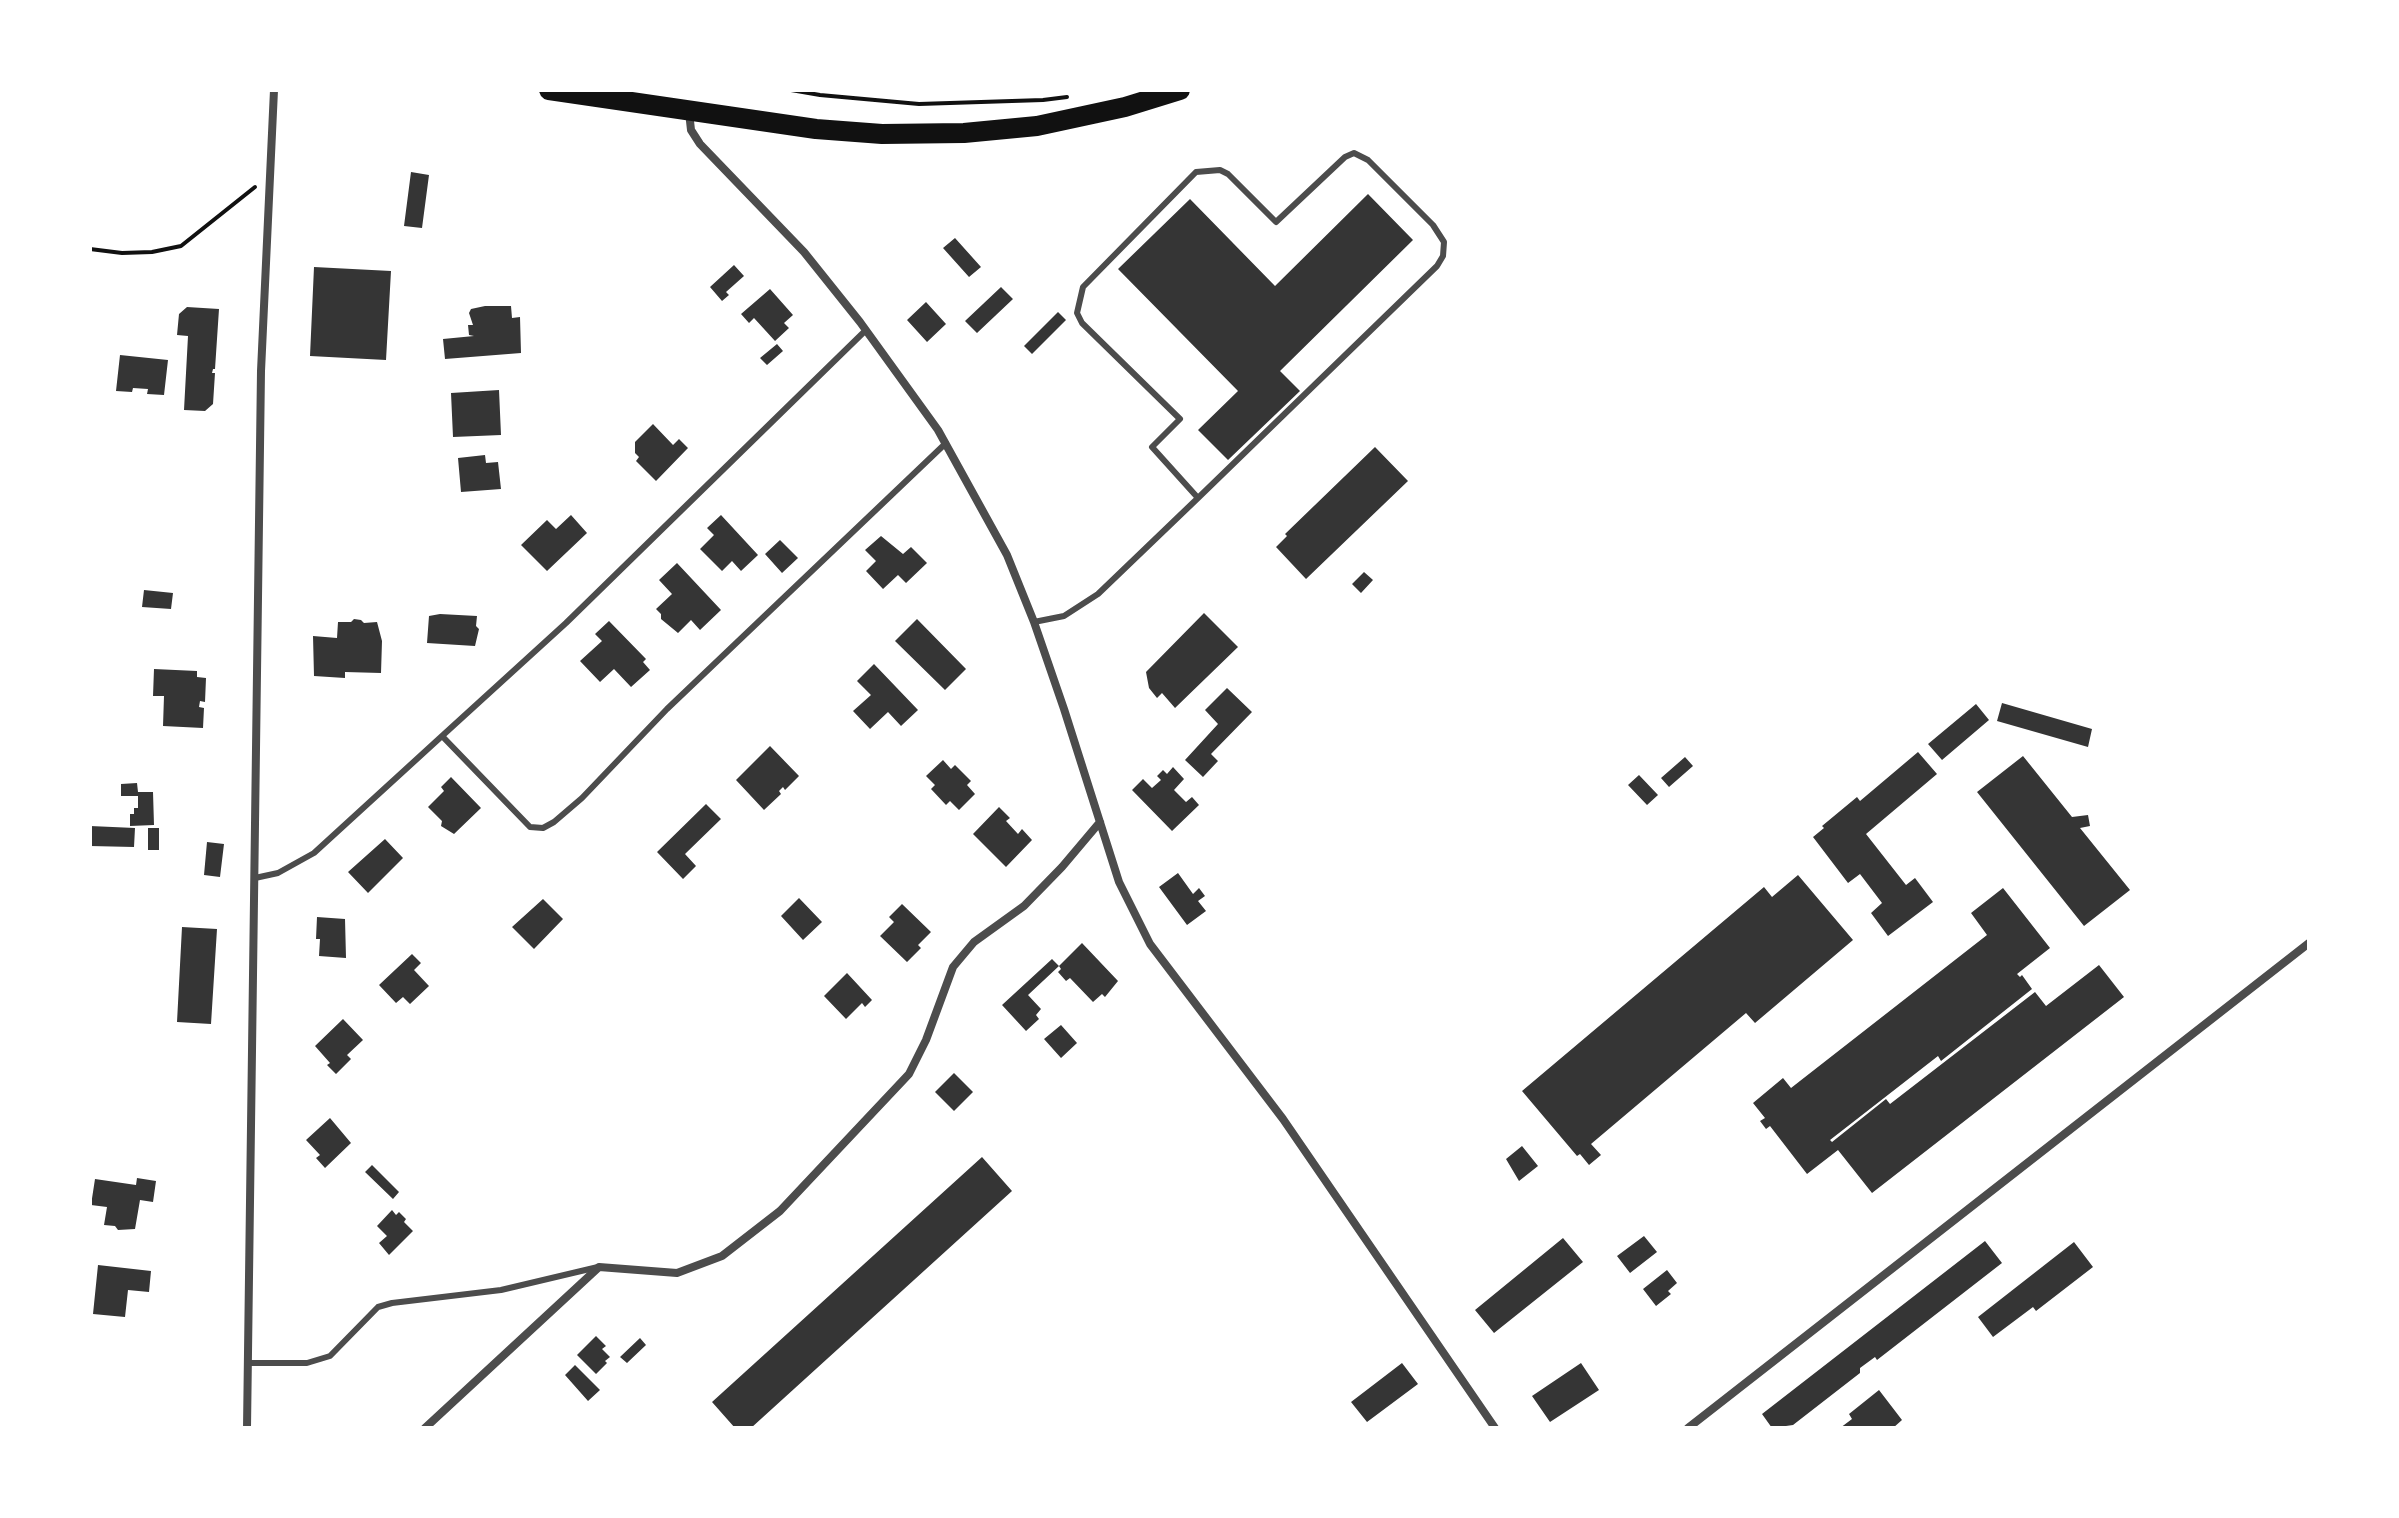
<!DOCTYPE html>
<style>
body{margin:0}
#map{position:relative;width:2399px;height:1518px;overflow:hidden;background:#fff;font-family:"Libre Baskerville",serif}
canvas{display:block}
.frame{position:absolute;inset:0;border:92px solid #fff;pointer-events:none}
</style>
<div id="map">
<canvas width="2399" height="1518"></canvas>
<div class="frame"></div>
</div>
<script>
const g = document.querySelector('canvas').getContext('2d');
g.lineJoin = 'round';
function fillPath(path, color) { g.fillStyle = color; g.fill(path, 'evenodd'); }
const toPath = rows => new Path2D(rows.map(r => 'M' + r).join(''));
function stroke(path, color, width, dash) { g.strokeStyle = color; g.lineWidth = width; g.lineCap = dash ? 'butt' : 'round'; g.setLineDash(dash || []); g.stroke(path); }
fillPath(toPath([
 [411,172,429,175,422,228,404,226],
 [1368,194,1413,240,1280,371,1300,391,1228,460,1198,430,1238,391,1118,269,1190,199,1275,286],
 [955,238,981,267,969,277,943,248],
 [734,265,744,276,726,292,729,295,722,301,710,287],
 [314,267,391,271,386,360,310,356],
 [1001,287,1013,299,977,333,965,321],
 [770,289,793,315,784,323,789,328,775,341,754,318,749,323,741,314],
 [926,302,946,324,927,342,907,320],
 [485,306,511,306,512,318,520,317,521,353,445,359,443,339,474,336,469,335,468,325,473,325,469,313,471,309],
 [187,307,219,309,215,369,213,369,212,373,215,373,213,404,205,411,184,410,188,336,177,335,179,314],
 [1058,312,1066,320,1032,354,1024,346],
 [777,344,783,351,767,365,760,358],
 [120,355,168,360,164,395,147,394,148,389,133,388,132,392,116,391],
 [499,390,501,435,453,437,451,393],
 [653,424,673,445,679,439,688,448,656,481,636,461,639,457,635,453,635,442],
 [1375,447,1408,481,1306,579,1276,547,1287,536,1285,534],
 [485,455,486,463,498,462,501,489,461,492,458,458],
 [571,515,587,533,547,571,521,545,547,520,556,529],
 [721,515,758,555,741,571,732,561,722,571,700,549,714,535,707,528],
 [881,536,903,554,911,547,927,563,906,583,898,575,883,589,866,571,876,561,865,550],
 [780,540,798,558,782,573,765,554],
 [677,563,721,610,700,630,691,620,678,633,661,619,661,614,656,609,672,594,659,580],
 [1364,572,1373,580,1361,593,1352,584],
 [144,590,173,593,171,609,142,607],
 [1204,613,1238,647,1175,708,1162,693,1157,698,1149,688,1146,672],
 [440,614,477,616,476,626,479,629,475,646,427,643,429,616],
 [354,619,361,620,364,623,377,622,382,641,381,673,345,672,345,678,314,676,313,636,337,638,338,622,351,622],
 [917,619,966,669,945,690,895,641],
 [609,621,646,659,643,662,650,670,631,687,614,669,600,682,580,661,602,641,595,634],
 [874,664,918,710,901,726,888,712,870,729,853,711,871,695,857,681],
 [154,669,197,671,197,677,206,678,205,702,200,701,199,707,204,708,203,728,163,726,164,696,153,696],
 [1227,688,1252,712,1211,754,1218,761,1203,777,1185,760,1218,724,1205,710],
 [2002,703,2092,729,2088,747,1997,721],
 [1976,704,1989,720,1942,760,1928,744],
 [770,746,799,776,785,790,783,787,779,791,781,794,764,810,736,780],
 [1918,752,1937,774,1866,834,1906,885,1915,878,1933,902,1888,936,1871,913,1882,903,1860,874,1848,883,1813,837,1824,828,1822,826,1857,797,1860,801],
 [2023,756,2072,817,2088,815,2090,826,2080,828,2130,890,2084,926,1977,792],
 [1685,757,1693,766,1669,787,1661,778],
 [943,760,951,769,955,765,971,781,967,785,975,794,959,810,950,801,946,805,931,789,935,785,926,776],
 [1173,767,1184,779,1174,790,1186,802,1192,797,1199,805,1172,831,1132,790,1143,779,1152,788,1161,780,1157,776,1163,770,1167,774],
 [1639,775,1658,795,1647,805,1628,785],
 [451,777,481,808,454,834,441,826,442,821,428,807,444,791,441,787],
 [137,783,138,792,153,792,154,825,130,826,130,814,134,814,134,808,138,808,138,796,121,796,121,784],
 [706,804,721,819,685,854,696,866,683,879,657,852],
 [999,807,1010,818,1006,821,1018,834,1022,829,1032,840,1006,867,973,834],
 [90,826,135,828,134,847,90,846],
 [148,828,159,828,159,850,148,850],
 [385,839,403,858,368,893,348,872],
 [207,842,224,844,220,877,204,875],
 [1178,873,1193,894,1199,888,1205,896,1198,901,1206,911,1187,925,1159,887],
 [1798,875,1853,940,1755,1023,1746,1013,1591,1144,1601,1155,1589,1165,1580,1154,1577,1156,1522,1091,1764,887,1772,897],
 [2003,888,2050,948,2017,974,2020,977,2022,975,2032,989,1941,1061,1938,1056,1830,1140,1832,1142,1886,1099,1890,1104,2035,992,2046,1006,2099,965,2124,997,1872,1193,1838,1150,1807,1174,1770,1126,1766,1129,1760,1121,1765,1118,1753,1103,1783,1078,1791,1088,1987,935,1971,913],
 [799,898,822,922,803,940,781,916],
 [543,899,563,919,534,949,512,927],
 [902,904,931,932,918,945,921,948,907,962,880,936,894,922,889,917],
 [317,917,345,919,346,958,319,956,320,939,316,939],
 [182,927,217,929,211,1024,177,1022],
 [1082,943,1118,981,1105,997,1102,994,1093,1002,1070,978,1066,981,1058,972,1061,969,1059,966,1028,995,1041,1009,1036,1015,1039,1019,1026,1031,1002,1005,1052,959,1059,966],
 [412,954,421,963,414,970,429,986,410,1004,403,997,396,1003,379,985],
 [847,973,872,1000,865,1007,862,1003,846,1019,824,996],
 [343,1019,363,1040,347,1055,351,1059,336,1074,327,1065,330,1063,315,1046],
 [1061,1025,1077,1043,1061,1058,1044,1039],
 [954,1073,973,1092,954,1111,935,1092],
 [330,1118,351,1143,325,1168,316,1158,320,1155,306,1140],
 [1522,1146,1538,1166,1519,1181,1506,1159],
 [982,1157,1012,1191,751,1428,735,1428,712,1402],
 [372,1165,399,1192,393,1199,365,1172],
 [137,1178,156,1181,153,1202,140,1200,135,1229,118,1230,115,1226,104,1225,107,1207,91,1205,95,1179,136,1185],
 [392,1210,396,1215,399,1212,406,1219,404,1222,413,1231,389,1255,379,1243,387,1236,377,1226],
 [1644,1236,1657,1252,1630,1273,1617,1256],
 [1563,1238,1583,1262,1494,1333,1475,1310],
 [1985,1241,2002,1263,1877,1360,1875,1357,1860,1368,1860,1373,1793,1425,1772,1428,1762,1414],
 [2074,1242,2093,1267,2036,1311,2033,1307,1993,1337,1978,1317],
 [98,1265,151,1271,149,1292,128,1290,125,1317,93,1314],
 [1667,1270,1677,1283,1668,1291,1671,1294,1656,1306,1643,1289],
 [596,1336,606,1346,602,1349,610,1357,605,1361,607,1363,596,1374,577,1355],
 [640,1338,646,1345,627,1363,620,1357],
 [1402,1363,1418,1384,1367,1422,1351,1402],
 [1581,1363,1599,1390,1550,1422,1532,1396],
 [575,1365,600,1390,588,1401,565,1375],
 [1879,1390,1902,1420,1893,1428,1840,1428,1852,1419,1849,1414]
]), '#353535');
stroke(toPath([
 [791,90,820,95,919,104,1043,100,1067,97],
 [90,249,122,253,152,252,181,246,255,187]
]), '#111', 4);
stroke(toPath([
 [1034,622,1064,616,1098,594,1198,498,1437,266,1443,256,1444,242,1433,225,1368,160,1354,153,1345,157,1276,222,1228,174,1220,170,1196,172,1083,287,1077,313,1082,323,1180,419,1152,447,1198,498],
 [442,736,566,623,866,330],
 [255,878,278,873,314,853,442,736,530,827,543,828,554,822,582,798,667,709,946,443],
 [248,1363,307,1363,330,1356,378,1307,392,1303,501,1290,598,1267]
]), '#4c4c4c', 6);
stroke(toPath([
 [689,112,691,130,700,144,804,252,860,322,938,430,1007,555,1034,622,1064,709,1119,882,1150,944,1283,1119,1495,1428],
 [247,1428,261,371,274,90],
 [425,1428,599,1267,677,1273,722,1256,780,1211,909,1074,926,1040,953,967,974,942,1024,906,1062,867,1100,822],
 [1688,1428,2309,943]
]), '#4c4c4c', 8);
stroke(toPath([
 [549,90,816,129,882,134,964,133,1037,126,1125,107,1180,90]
]), '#111', 20);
</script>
